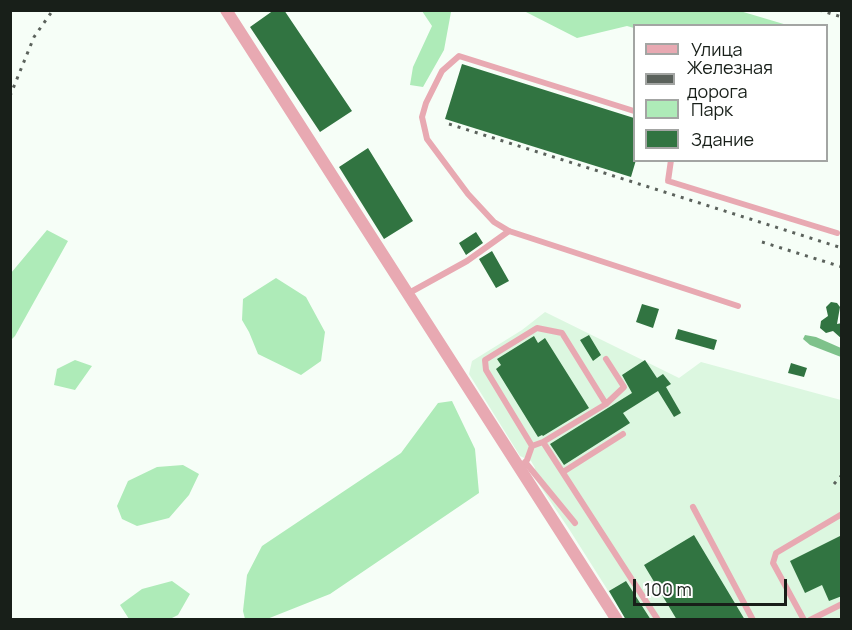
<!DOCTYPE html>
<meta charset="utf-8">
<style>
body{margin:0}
#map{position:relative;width:852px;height:630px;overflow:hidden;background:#f6fef7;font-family:Manrope,sans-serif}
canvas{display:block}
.frame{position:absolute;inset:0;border:12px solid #181f19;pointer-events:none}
.legend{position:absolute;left:633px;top:24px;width:195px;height:138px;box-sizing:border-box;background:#fff;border:2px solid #a3a5a3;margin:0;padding:8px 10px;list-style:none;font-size:18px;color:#181f19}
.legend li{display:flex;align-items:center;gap:12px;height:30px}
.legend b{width:30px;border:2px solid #a3a5a3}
.scale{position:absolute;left:633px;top:579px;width:154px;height:27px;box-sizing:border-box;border:3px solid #181f19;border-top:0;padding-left:8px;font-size:18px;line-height:21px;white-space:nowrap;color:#181f19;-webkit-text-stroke:4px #fff;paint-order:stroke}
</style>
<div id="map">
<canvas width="852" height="630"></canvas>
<div class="frame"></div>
<ul class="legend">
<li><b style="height:8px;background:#e8a9b2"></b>Улица</li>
<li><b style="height:8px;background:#5b625c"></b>Железная дорога</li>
<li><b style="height:16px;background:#aeebb8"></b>Парк</li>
<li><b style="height:16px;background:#317441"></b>Здание</li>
</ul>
<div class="scale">100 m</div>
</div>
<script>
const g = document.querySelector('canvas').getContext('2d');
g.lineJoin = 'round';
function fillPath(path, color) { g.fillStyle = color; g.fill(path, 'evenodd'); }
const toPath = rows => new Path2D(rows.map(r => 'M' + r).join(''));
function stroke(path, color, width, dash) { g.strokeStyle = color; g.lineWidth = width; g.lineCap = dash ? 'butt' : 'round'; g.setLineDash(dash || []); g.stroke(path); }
fillPath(toPath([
 [545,312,679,378,701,362,841,400,841,619,626,619,569,529,532,474,535,468,531,461,520,456,469,374,472,361,522,330]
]), '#dcf7e0');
fillPath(toPath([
 [422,11,456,11,451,12,444,50,423,87,410,85,413,67,432,26],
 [524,11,740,11,787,25,634,26,634,28,627,26,577,38],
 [47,230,68,241,15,336,11,340,11,273],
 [276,278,306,297,325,332,321,361,301,375,258,354,249,332,242,320,243,299],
 [75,360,92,366,75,390,54,385,57,369],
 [452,401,475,449,479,493,330,594,267,619,245,619,243,611,247,575,262,546,401,453,438,403],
 [183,465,199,474,189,495,169,518,137,526,122,519,117,506,128,481,157,467],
 [172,581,190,594,178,615,170,619,129,619,120,605,142,589]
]), '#aeebb8');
fillPath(toPath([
 [805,335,816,337,841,348,841,357,810,345,803,339]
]), '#7ec28b');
fillPath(toPath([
 [274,10,284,10,352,111,320,132,250,27],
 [462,64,634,118,634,160,636,160,631,177,445,119],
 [368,148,413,221,384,239,339,167],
 [476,232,483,243,466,255,459,243],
 [492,251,509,281,496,288,479,259],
 [831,302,837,303,840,307,837,324,842,323,842,339,833,331,826,333,820,328,821,321,828,316,826,307],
 [642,304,659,309,653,328,636,322],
 [678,329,717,340,714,350,675,339],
 [589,335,601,355,593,361,580,340],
 [534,336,538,343,545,338,589,408,543,436,542,435,538,437,496,369,501,365,497,359],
 [645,360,657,378,663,374,671,384,666,387,681,413,674,417,658,391,623,413,630,423,564,465,550,444,632,393,622,375],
 [791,363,807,368,804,377,788,373],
 [694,535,745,620,677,620,644,565],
 [842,535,842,596,829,601,822,585,805,593,790,561],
 [626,581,651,620,626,620,609,591]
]), '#317441');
stroke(toPath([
 [634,111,459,56,442,71,426,103,422,117,427,139,468,194,494,222,509,231,738,306],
 [671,160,668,181,837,233],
 [409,293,467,261,509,231],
 [606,404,624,387,606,359],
 [532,446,486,370,485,360,537,328,562,333,606,404,543,442],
 [525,462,575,523],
 [520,468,527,460,532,446,543,442,658,620],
 [563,472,623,434],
 [693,507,753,620],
 [804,620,773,563,776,553,842,514],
 [810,620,842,604]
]), '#e8a9b2', 6);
stroke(toPath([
 [226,10,617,620]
]), '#e8a9b2', 12);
stroke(toPath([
 [819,10,842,17],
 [10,96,34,37,53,10],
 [449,124,842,248],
 [762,242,842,267],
 [834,484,842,475]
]), '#5b625c', 3, [3, 6]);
</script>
